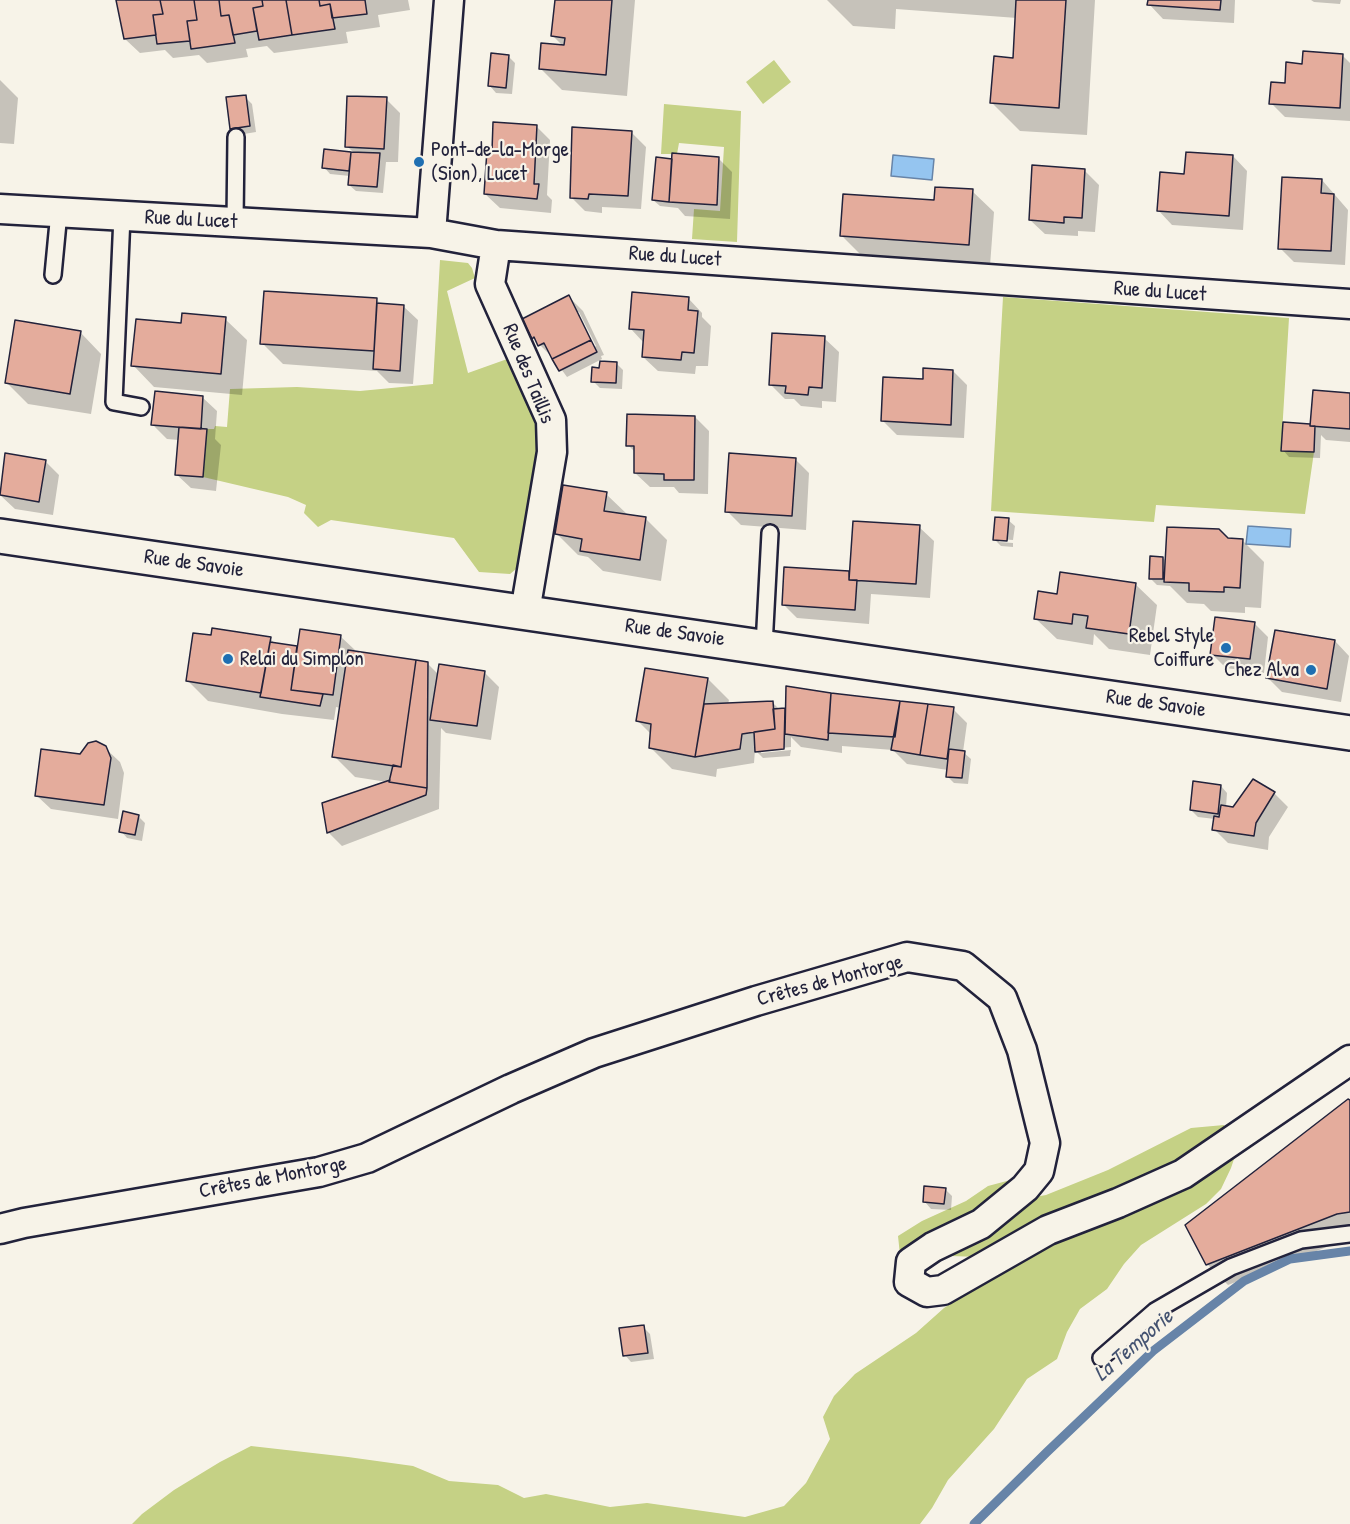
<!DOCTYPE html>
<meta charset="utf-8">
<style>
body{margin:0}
canvas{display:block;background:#f7f3e8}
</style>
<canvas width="1350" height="1524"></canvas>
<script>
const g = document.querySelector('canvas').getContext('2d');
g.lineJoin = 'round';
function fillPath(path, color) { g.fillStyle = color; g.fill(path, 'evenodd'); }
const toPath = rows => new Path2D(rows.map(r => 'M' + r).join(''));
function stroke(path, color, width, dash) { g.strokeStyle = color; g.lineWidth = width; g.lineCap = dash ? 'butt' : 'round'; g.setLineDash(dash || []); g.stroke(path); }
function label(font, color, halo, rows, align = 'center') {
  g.font = font + ' "Patrick Hand",sans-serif'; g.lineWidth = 4.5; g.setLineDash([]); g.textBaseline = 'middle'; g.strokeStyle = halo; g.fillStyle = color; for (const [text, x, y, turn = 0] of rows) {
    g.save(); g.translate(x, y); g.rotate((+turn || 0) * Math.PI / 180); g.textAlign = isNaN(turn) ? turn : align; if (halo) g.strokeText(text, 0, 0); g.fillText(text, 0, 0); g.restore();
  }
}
fillPath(toPath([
 [774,60,791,82,763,104,746,82],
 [664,104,741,111,737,242,692,239,694,209,720,211,724,147,679,143,677,154,661,154],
 [440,260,468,263,472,268,475,278,447,291,468,373,510,358,542,435,522,557,516,569,510,574,479,572,454,538,331,520,318,527,304,513,306,505,288,497,203,477,207,429,214,429,215,426,227,427,230,389,297,387,360,391,433,384],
 [1003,297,1289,318,1281,450,1314,452,1305,514,1156,505,1154,522,991,511],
 [1224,1125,1236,1153,1231,1168,1221,1189,1206,1204,1141,1245,1124,1264,1107,1289,1080,1309,1067,1332,1057,1359,1027,1379,994,1429,948,1480,932,1508,920,1524,132,1524,142,1514,174,1490,220,1462,251,1446,348,1457,413,1466,449,1481,498,1485,524,1498,546,1494,610,1507,647,1503,745,1517,784,1506,806,1483,830,1439,823,1417,834,1396,855,1374,916,1333,944,1308,1006,1266,1046,1243,1089,1230,1093,1209,979,1257,951,1256,932,1242,900,1255,898,1236,922,1221,966,1201,988,1186,1018,1178,1019,1200,1046,1195,1108,1170,1191,1128]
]), '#c5d185');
const water = toPath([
 [893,155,934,159,932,180,891,176,893,155],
 [1248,526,1291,529,1290,547,1246,544,1248,526]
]);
fillPath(water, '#95c5f0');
stroke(water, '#6784a8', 1.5);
fillPath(toPath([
 [118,0,408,0,410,10,378,15,380,27,346,32,348,43,274,53,267,46,246,49,248,57,207,63,199,55,173,58,165,50,140,53,125,39],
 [556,0,635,0,627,96,562,90,541,69,563,46,553,36],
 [827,0,1095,0,1087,135,1020,131,992,103,1014,60,1017,18,896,9,895,29,853,26],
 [1149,0,1235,0,1234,23,1163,19,1149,4],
 [1311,0,1341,0,1340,4,1314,2],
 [1342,55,1350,63,1350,121,1285,117,1271,103,1304,65],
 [508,56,515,63,512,94,496,93,490,86],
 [0,80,18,98,14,144,0,143],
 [245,97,252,104,256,132,238,135,231,128],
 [386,99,400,113,398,162,386,162,383,193,356,191,349,185,350,176,330,174,324,167,325,151,353,152,347,146],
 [536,126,550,140,547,195,552,200,551,213,500,208,485,194,493,152],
 [631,132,646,147,641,209,602,207,602,213,585,211,571,197],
 [1233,156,1247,171,1243,230,1172,225,1158,210,1186,176],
 [718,158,732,172,730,219,685,216,678,208,660,206,653,200,673,161],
 [1084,170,1099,185,1095,232,1078,231,1078,236,1045,234,1030,220],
 [1322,180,1348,210,1345,265,1294,262,1280,248],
 [972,191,994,212,990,266,863,257,842,236,935,202],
 [569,297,583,311,604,355,601,356,602,359,567,377,553,358,533,338],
 [575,312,579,312,596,346,593,348],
 [688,298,702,313,702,317,711,326,708,366,696,366,695,374,658,371,643,357,644,343,630,328],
 [377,300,382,305,403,306,418,320,413,384,389,383,377,371,283,364,262,343],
 [225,319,247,340,242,395,154,387,133,365,182,325],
 [80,332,101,354,91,414,28,404,6,382],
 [824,338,839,352,836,402,822,401,822,408,801,406,794,399,785,399,771,385],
 [616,363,623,370,622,389,600,388,593,381,601,369],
 [953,371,967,385,964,438,897,435,883,421],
 [1350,395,1350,442,1326,440,1321,435,1320,458,1289,457,1283,450,1284,424,1312,425],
 [202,397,217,411,215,439,221,445,216,491,191,488,176,474,179,440,167,439,153,425],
 [695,417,709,431,708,494,679,493,674,487,650,487,635,473,636,453,628,445],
 [795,459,809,473,806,530,741,525,727,511],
 [45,461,59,475,53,515,15,509,0,495],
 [606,494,628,515,646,519,667,540,661,581,603,571,588,557,578,555,557,534],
 [1008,520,1015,526,1013,540,999,539,999,542,1013,543,1013,547,1001,546,994,539],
 [919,527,934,541,930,598,871,594,869,624,797,618,783,604,786,568,851,572],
 [1227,540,1243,541,1264,562,1261,608,1245,607,1245,613,1211,611,1204,604,1187,603,1170,586,1157,585,1151,579,1163,558,1167,562],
 [1135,584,1157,605,1150,655,1109,649,1094,634,1093,645,1057,639,1035,618,1058,595],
 [1254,623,1268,637,1264,673,1226,668,1212,654],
 [340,636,355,650,354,652,428,664,439,675,485,673,499,687,491,740,446,733,441,728,439,809,342,846,328,832,387,782,355,777,334,756,341,708,336,707,334,720,282,714,208,701,187,680,270,639,276,644,299,648],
 [1335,641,1349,656,1341,702,1282,692,1268,678],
 [708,679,729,700,728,704,772,702,780,710,785,709,787,712,953,709,967,723,963,752,971,759,968,784,954,783,947,776,948,770,907,764,893,750,842,746,842,753,801,747,791,737,791,747,761,750,761,753,791,750,790,756,763,758,755,750,754,763,717,769,716,777,672,769,650,747,652,735,638,721],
 [105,748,120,762,124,773,118,819,51,809,36,795,80,755],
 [1221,786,1227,793,1226,807,1234,808,1274,793,1288,807,1269,837,1268,850,1228,843,1214,829,1215,819,1198,817,1191,810],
 [138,816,145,823,142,841,127,838,121,831],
 [1350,1102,1350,1238,1228,1285,1207,1264],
 [945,1189,952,1196,951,1210,931,1209,925,1202],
 [643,1327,650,1334,654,1359,631,1362,625,1355]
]), '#0003');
stroke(toPath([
 [974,1524,1047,1452,1153,1351,1244,1281,1290,1259,1350,1251]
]), '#6784a8', 9);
const building = toPath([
 [116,0,160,0,163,14,153,15,156,35,124,39,116,0],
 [160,0,194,0,197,20,187,21,190,41,157,44,153,15,163,14,160,0],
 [194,0,219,0,221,16,229,15,235,43,191,49,187,21,197,20,194,0],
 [219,0,262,0,263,6,253,8,257,31,233,35,229,15,221,16,219,0],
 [262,0,286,0,292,35,259,40,253,8,263,6,262,0],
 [286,0,319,0,320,6,330,4,335,29,292,35,286,0],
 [319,0,365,0,367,14,332,18,330,4,320,6,319,0],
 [555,0,612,0,606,75,539,69,541,43,564,45,565,38,551,36,555,0],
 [1016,0,1066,0,1059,108,990,103,994,56,1013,58,1016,0],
 [1148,0,1221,0,1220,10,1147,5,1148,0],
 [1303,51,1343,54,1340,108,1269,104,1271,82,1285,83,1286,62,1302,64,1303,51],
 [491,53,509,55,506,88,488,86,491,53],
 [246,95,250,126,230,129,226,97,246,95],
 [347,96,387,97,384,149,345,147,347,96],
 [493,122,537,125,534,184,539,184,537,199,484,194,487,150,492,151,493,122],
 [572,127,632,131,628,196,589,194,588,199,570,198,572,127],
 [324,149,351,152,349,171,322,168,324,149],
 [351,152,380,153,377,187,348,185,351,152],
 [1186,152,1233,155,1229,216,1157,211,1160,172,1184,174,1186,152],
 [672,153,719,157,717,205,669,202,672,153],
 [656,157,672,159,669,202,652,200,656,157],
 [1032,165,1085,169,1082,218,1064,217,1064,223,1029,220,1032,165],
 [1282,177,1322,179,1321,193,1334,194,1331,251,1278,249,1282,177],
 [935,187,973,189,969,245,840,236,843,194,934,200,935,187],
 [264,291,377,298,374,351,260,344,264,291],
 [632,292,689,297,688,310,698,311,694,353,682,352,681,360,642,357,644,330,629,329,632,292],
 [569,295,591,340,552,359,544,343,538,346,534,337,532,339,522,319,569,295],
 [377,303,404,305,400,371,373,369,377,303],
 [182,313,226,317,221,374,131,366,136,319,181,323,182,313],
 [15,320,81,331,70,394,5,383,15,320],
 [772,333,825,336,822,388,809,387,808,395,785,393,786,386,769,385,772,333],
 [591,340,597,352,559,371,552,359,591,340],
 [600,361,617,362,616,383,591,382,592,367,599,368,600,361],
 [923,368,953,370,951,425,881,421,883,377,923,379,923,368],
 [1313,390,1350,393,1350,429,1310,426,1313,390],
 [155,391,203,396,201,429,151,425,155,391],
 [627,414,695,416,694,480,664,480,664,474,634,473,634,446,626,446,627,414],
 [1283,422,1310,424,1310,426,1315,426,1314,452,1281,451,1283,422],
 [179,427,207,429,203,477,175,475,179,427],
 [5,453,46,460,39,502,0,495,5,453],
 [729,453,796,458,792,516,725,512,729,453],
 [563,485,607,492,604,511,646,517,640,560,580,551,582,539,555,534,563,485],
 [995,517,1009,518,1007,541,993,540,995,517],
 [853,521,920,525,916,584,849,580,853,521],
 [1167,527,1219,529,1228,538,1243,539,1240,588,1224,587,1224,592,1189,591,1189,583,1164,582,1167,527],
 [1150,556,1163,557,1163,579,1149,579,1150,556],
 [784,567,849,571,849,580,857,580,855,610,782,605,784,567],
 [1060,572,1136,583,1129,634,1086,628,1088,616,1073,614,1072,624,1034,619,1038,591,1057,594,1060,572],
 [1215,617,1255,622,1250,659,1210,655,1215,617],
 [212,628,271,637,261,693,186,681,193,633,211,635,212,628],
 [300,629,341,635,333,695,291,690,300,629],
 [1275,630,1335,640,1327,689,1266,678,1275,630],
 [270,642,297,646,291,690,323,694,320,706,260,697,270,642],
 [348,650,416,660,401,767,332,757,348,650],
 [416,660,428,662,427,788,389,782,393,765,401,767,416,660],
 [439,664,485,671,477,726,430,720,439,664],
 [645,668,708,678,695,757,649,748,651,724,636,721,645,668],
 [786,686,831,693,828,740,785,734,786,686],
 [831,693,900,701,895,737,828,733,831,693],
 [773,701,775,729,742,734,740,749,695,757,704,704,773,701],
 [900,701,928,704,920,755,891,750,900,701],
 [928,704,954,707,947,759,920,755,928,704],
 [785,708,784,749,755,752,754,732,775,729,773,709,785,708],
 [96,741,106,746,111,758,104,805,35,796,41,749,80,754,88,743,96,741],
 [949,749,965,751,962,778,946,777,949,749],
 [1253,779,1275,792,1256,823,1254,836,1212,830,1214,816,1219,817,1221,805,1233,807,1253,779],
 [390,780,389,782,427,788,426,795,327,833,322,803,390,780],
 [1193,781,1221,785,1218,814,1190,810,1193,781],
 [123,811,139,815,135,835,119,832,123,811],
 [1348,1099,1350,1100,1350,1212,1337,1214,1206,1265,1185,1225,1348,1099],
 [924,1186,946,1188,944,1204,923,1202,924,1186],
 [644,1325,648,1353,623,1356,619,1328,644,1325]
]);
fillPath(building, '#e4ac9c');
stroke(building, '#22223b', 1.5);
const lane = toPath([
 [122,216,114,402,141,407],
 [235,222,236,137],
 [53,275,59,212],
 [764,646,770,533],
 [1101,1358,1155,1311,1231,1267,1301,1240,1350,1234]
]);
const street = toPath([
 [0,209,431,233,496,245,1350,304],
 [431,233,449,0],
 [496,245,490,284,551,420,552,452,525,612],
 [0,1229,24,1223,319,1172,367,1158,511,1089,594,1053,756,1001,907,957,963,966,1002,998,1022,1050,1045,1143,1039,1171,1025,1188,981,1224,933,1247,911,1262,909,1282,927,1292,943,1290,1048,1230,1118,1203,1183,1174,1350,1060]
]);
const primary = toPath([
 [0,536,1350,733]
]);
stroke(lane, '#22223b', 20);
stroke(street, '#22223b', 33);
stroke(primary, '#22223b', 38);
stroke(lane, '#f7f3e8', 15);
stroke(street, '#f7f3e8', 28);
stroke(primary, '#f7f3e8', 33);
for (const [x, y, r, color] of [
 [419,162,6,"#1f6fb2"],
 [1226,648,6,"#1f6fb2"],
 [228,659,6,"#1f6fb2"],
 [1311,670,6,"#1f6fb2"]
]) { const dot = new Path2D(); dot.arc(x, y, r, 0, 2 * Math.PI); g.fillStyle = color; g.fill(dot); stroke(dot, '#f7f3e8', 2); }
label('21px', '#22223b', '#f7f3e8', [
 ["Pont-de-la-Morge",431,150],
 ["(Sion), Lucet",431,174],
 ["Rebel Style",1214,636,"right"],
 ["Coiffure",1214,660,"right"],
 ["Relai du Simplon",240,659],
 ["Chez Alva",1299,670,"right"]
], 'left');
label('21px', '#22223b', '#f7f3e8', [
 ["Rue du Lucet",191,220,3],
 ["Rue du Lucet",675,257,4],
 ["Rue du Lucet",1160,292,4],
 ["Rue des Taillis",528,374,68],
 ["Rue de Savoie",194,564,8],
 ["Rue de Savoie",675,633,8],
 ["Rue de Savoie",1156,704,8],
 ["Crêtes de Montorge",830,981,-15],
 ["Crêtes de Montorge",273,1178,-11]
]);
label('italic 22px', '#445371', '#f7f3e8', [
 ["La Temporie",1134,1346,-41]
]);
</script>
